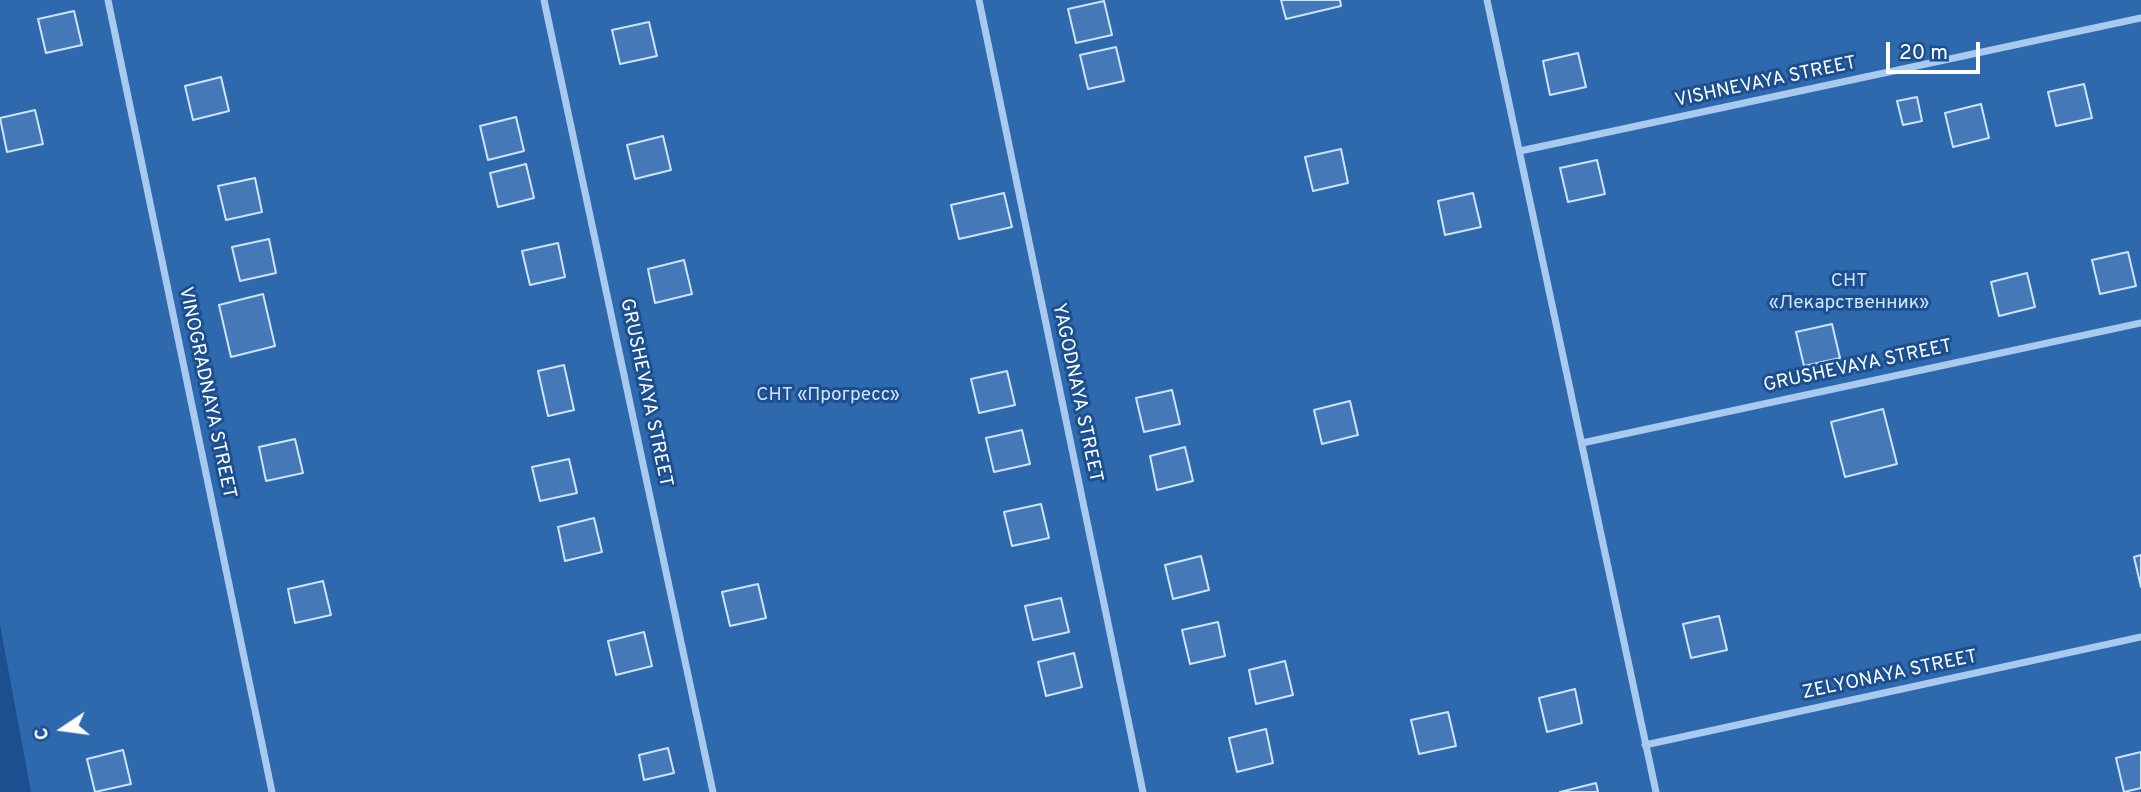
<!DOCTYPE html>
<meta charset="utf-8">
<style>
body{margin:0}
#map{position:relative;width:2141px;height:792px;overflow:hidden;background:#1b4f8f;font-family:Overpass,sans-serif}
canvas{display:block}
.north{position:absolute;left:28px;top:694px;width:70px;height:70px;-webkit-text-stroke:5px #1b4f8f;paint-order:stroke;rotate:257deg;font-size:19px;font-weight:700;line-height:28px;text-align:center;color:#fff}
.north::after{content:'';display:block;margin:auto;width:24px;height:32px;background:#fff;clip-path:polygon(50% 0,100% 100%,50% 72%,0 100%)}
.scale{position:absolute;left:1886px;top:42px;width:94px;height:32px;box-sizing:border-box;border:4px solid #fff;border-top:0;padding-left:9px;font-size:21px;line-height:24px;white-space:nowrap;color:#fff;-webkit-text-stroke:5px #1b4f8f;paint-order:stroke}
</style>
<div id="map">
<canvas width="2141" height="792"></canvas>
<div class="north">С</div>
<div class="scale">20 m</div>
</div>
<script>
const g = document.querySelector('canvas').getContext('2d');
g.lineJoin = 'round';
function fillPath(path, color) { g.fillStyle = color; g.fill(path, 'evenodd'); }
const toPath = rows => new Path2D(rows.map(r => 'M' + r).join(''));
function stroke(path, color, width, dash) { g.strokeStyle = color; g.lineWidth = width; g.lineCap = dash ? 'butt' : 'round'; g.setLineDash(dash || []); g.stroke(path); }
function label(font, color, halo, rows, align = 'center') {
  g.font = font + ' Overpass,sans-serif'; g.lineWidth = 6; g.setLineDash([]); g.textBaseline = 'middle'; g.strokeStyle = halo; g.fillStyle = color; for (const [text, x, y, turn = 0] of rows) {
    g.save(); g.translate(x, y); g.rotate((+turn || 0) * Math.PI / 180); g.textAlign = isNaN(turn) ? turn : align; if (halo) g.strokeText(text, 0, 0); g.fillText(text, 0, 0); g.restore();
  }
}
fillPath(toPath([
 [0,0,2141,0,2141,792,31,792,0,625]
]), '#2e69ad');
const building = toPath([
 [1281,0,1340,0,1341,6,1286,19,1281,0],
 [1104,1,1112,35,1076,43,1068,9,1104,1],
 [74,11,82,45,46,53,38,19,74,11],
 [649,22,657,56,620,64,612,30,649,22],
 [1116,47,1124,81,1088,89,1080,55,1116,47],
 [1578,53,1586,87,1550,95,1543,61,1578,53],
 [221,77,229,111,193,120,185,86,221,77],
 [2084,84,2092,118,2056,126,2048,92,2084,84],
 [1917,97,1922,121,1903,125,1897,101,1917,97],
 [1981,104,1989,138,1953,147,1945,113,1981,104],
 [35,110,43,144,7,152,0,118,35,110],
 [516,117,524,151,488,160,480,126,516,117],
 [663,136,671,170,635,179,627,145,663,136],
 [1341,149,1348,183,1313,191,1305,157,1341,149],
 [1597,160,1605,194,1568,202,1560,168,1597,160],
 [526,164,534,198,498,207,490,173,526,164],
 [255,178,262,212,226,220,218,186,255,178],
 [1004,193,1012,227,959,239,951,205,1004,193],
 [1473,193,1481,227,1445,235,1438,201,1473,193],
 [269,239,276,273,240,281,232,247,269,239],
 [558,243,565,277,530,285,522,251,558,243],
 [2128,252,2136,286,2100,294,2092,260,2128,252],
 [684,260,692,294,655,303,648,269,684,260],
 [2027,273,2035,307,1999,316,1991,282,2027,273],
 [263,294,275,346,231,357,219,305,263,294],
 [1832,324,1840,358,1804,366,1796,332,1832,324],
 [564,365,574,410,548,416,538,371,564,365],
 [1007,371,1015,405,979,413,971,379,1007,371],
 [1172,390,1180,424,1144,432,1136,398,1172,390],
 [1350,401,1358,435,1322,444,1314,410,1350,401],
 [1883,409,1897,464,1845,477,1831,422,1883,409],
 [1022,430,1030,464,994,472,986,438,1022,430],
 [295,439,303,473,266,481,259,447,295,439],
 [1185,447,1193,481,1157,490,1150,456,1185,447],
 [569,459,577,493,540,501,532,467,569,459],
 [1041,504,1049,538,1012,546,1004,512,1041,504],
 [594,518,602,552,565,561,558,527,594,518],
 [2141,555,2141,587,2134,557,2141,555],
 [1201,556,1209,590,1173,599,1165,565,1201,556],
 [323,581,331,615,295,623,288,589,323,581],
 [758,584,766,618,730,626,722,592,758,584],
 [1061,598,1069,632,1033,640,1025,606,1061,598],
 [1719,616,1727,650,1691,658,1683,624,1719,616],
 [1218,622,1225,656,1190,664,1182,630,1218,622],
 [644,632,652,666,616,675,608,641,644,632],
 [1074,653,1082,687,1046,696,1038,662,1074,653],
 [1285,661,1293,695,1256,704,1249,670,1285,661],
 [1575,689,1582,723,1547,732,1539,698,1575,689],
 [1448,712,1456,746,1419,754,1411,720,1448,712],
 [1266,729,1273,763,1237,772,1229,738,1266,729],
 [668,748,674,773,644,780,639,755,668,748],
 [123,750,131,784,95,792,87,759,123,750],
 [2141,752,2141,788,2124,792,2116,758,2141,752],
 [1596,783,1598,792,1560,792,1596,783]
]);
fillPath(building, '#4478b7');
stroke(building, '#cfe3fa', 2);
stroke(toPath([
 [108,0,272,792],
 [544,0,713,792],
 [979,0,1143,792],
 [1487,0,1656,792],
 [1520,151,2141,18],
 [1582,443,2141,323],
 [1645,745,2141,637]
]), '#a9c9ee', 7);
label('19px', '#fff', '#1b4f8f', [
 ["VISHNEVAYA STREET",1766,83,-12],
 ["GRUSHEVAYA STREET",1858,367,-12],
 ["VINOGRADNAYA STREET",206,393,78],
 ["GRUSHEVAYA STREET",645,393,78],
 ["YAGODNAYA STREET",1076,393,78],
 ["ZELYONAYA STREET",1890,676,-12]
]);
label('19px', '#cfe3fa', '#1b4f8f', [
 ["СНТ",1849,282],
 ["«Лекарственник»",1849,304],
 ["СНТ «Прогресс»",828,396]
]);
</script>
